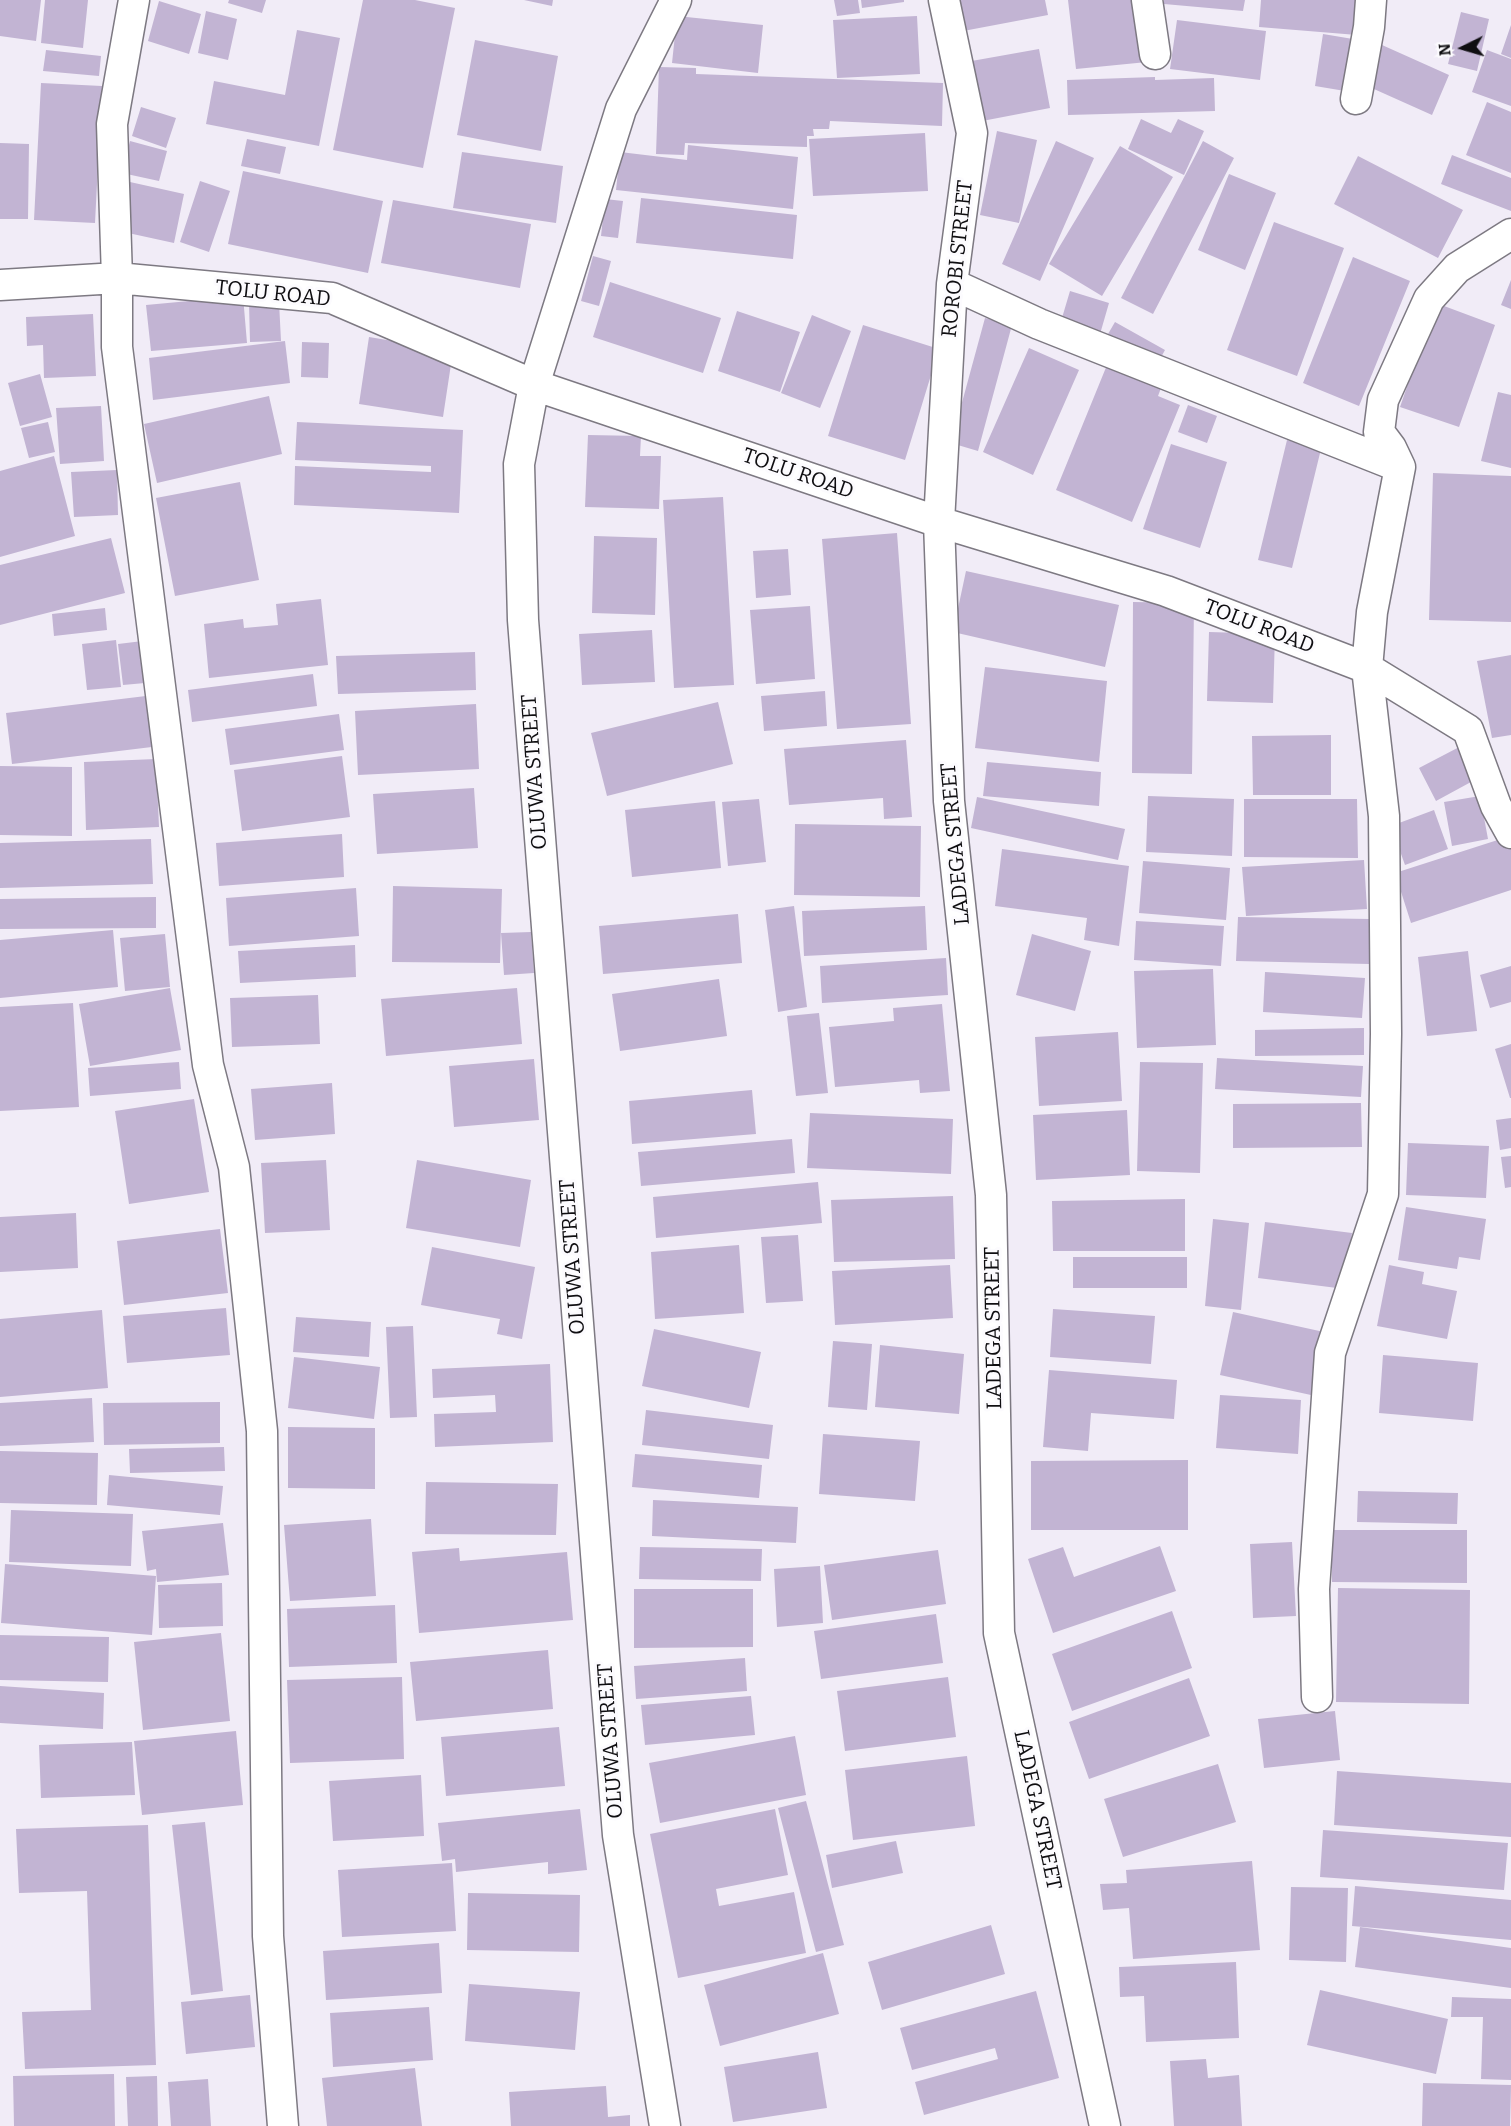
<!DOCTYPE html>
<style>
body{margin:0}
#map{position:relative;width:1511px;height:2126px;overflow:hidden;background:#f1ecf7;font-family:Bitter,serif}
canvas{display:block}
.north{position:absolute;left:1433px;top:18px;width:60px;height:60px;-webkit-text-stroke:4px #fcfbfe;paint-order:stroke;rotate:265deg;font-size:16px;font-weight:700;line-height:24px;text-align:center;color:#0f0e11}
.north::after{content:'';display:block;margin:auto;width:21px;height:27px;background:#0f0e11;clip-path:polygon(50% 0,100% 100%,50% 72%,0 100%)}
</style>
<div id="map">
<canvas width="1511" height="2126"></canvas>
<div class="north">N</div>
</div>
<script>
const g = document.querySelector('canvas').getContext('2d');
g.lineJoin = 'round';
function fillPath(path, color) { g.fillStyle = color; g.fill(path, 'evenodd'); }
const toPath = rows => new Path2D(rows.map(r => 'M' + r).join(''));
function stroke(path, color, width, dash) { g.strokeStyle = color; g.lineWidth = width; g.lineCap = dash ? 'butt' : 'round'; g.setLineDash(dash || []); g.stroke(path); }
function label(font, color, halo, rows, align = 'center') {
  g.font = font + ' Bitter,serif'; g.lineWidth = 6; g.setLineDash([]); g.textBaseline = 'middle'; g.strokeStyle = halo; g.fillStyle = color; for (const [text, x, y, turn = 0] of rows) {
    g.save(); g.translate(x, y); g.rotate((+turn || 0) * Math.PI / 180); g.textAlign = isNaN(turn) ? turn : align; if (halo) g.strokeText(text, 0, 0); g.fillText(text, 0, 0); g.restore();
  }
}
fillPath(toPath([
 [0,0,41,0,36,41,0,36],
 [45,0,88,0,83,48,41,43],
 [229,0,266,0,262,13,228,3],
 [363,0,415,0,455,8,423,168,333,150],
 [524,0,553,0,552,6],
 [834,0,858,0,860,13,837,16],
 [861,0,904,0,904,2,862,8],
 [952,0,1045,0,1048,15,958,32],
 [1068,0,1140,0,1147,62,1076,69],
 [1164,0,1245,0,1243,11,1164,4],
 [1261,0,1360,0,1357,35,1259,27],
 [159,1,201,14,189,54,148,41],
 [206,11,237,19,228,60,198,53],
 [1461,12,1489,19,1477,71,1448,64],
 [677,16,763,25,758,73,672,63],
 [917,16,920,74,837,78,833,20],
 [1177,20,1266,31,1260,80,1170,69],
 [1511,25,1511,58,1501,54],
 [297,30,340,38,319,146,206,124,214,81,285,95],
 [1323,34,1359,40,1351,92,1315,86],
 [475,40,558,56,541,151,457,135],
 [1382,45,1449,75,1432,115,1365,85],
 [1039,49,1050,108,977,122,966,62],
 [46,50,101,56,99,76,43,71],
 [1487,50,1511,59,1511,106,1472,92],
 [659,67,696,68,696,74,943,83,942,126,830,121,829,129,813,129,814,136,807,136,807,147,685,143,684,155,656,154],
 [1155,77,1155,80,1214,78,1215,111,1068,115,1067,80],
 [41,83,102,86,95,223,34,220],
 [1487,102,1511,112,1511,173,1466,155],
 [141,107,176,118,166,148,132,136],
 [1141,119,1171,133,1178,119,1204,131,1184,175,1128,149],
 [997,131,1037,140,1019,223,980,215],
 [925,133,928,191,813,196,809,139],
 [247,139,286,147,280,174,241,166],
 [130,141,167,151,159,181,122,173],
 [1056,141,1094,158,1040,281,1002,264],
 [1203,141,1234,158,1153,314,1121,298],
 [0,143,29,144,28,219,0,219],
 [688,145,798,157,793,209,616,190,620,152,687,160],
 [1120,146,1173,177,1102,296,1049,264],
 [462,152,563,166,556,223,453,208],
 [1452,155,1511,178,1511,211,1441,184],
 [1358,156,1463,210,1438,258,1334,204],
 [243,171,383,201,368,273,228,244],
 [1229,174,1276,193,1245,270,1198,250],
 [200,181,230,191,209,252,180,242],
 [130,182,184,194,174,243,119,231],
 [641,198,797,215,793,259,636,243],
 [605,199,623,201,618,238,601,236],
 [393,200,531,224,520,288,381,263],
 [1274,222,1344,248,1297,376,1227,350],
 [593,256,611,261,599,306,581,301],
 [1353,257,1410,281,1359,406,1303,383],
 [1511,280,1511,309,1501,305],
 [610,282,721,318,703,373,593,337],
 [1070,291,1109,303,1098,341,1059,328],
 [243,296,247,343,151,351,146,305],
 [279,302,281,341,250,342,249,303],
 [1436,303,1495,325,1459,427,1400,407],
 [737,311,800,332,780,392,718,371],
 [93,314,96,376,44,378,43,345,27,346,26,317],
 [812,315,851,331,820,408,781,393],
 [985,318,1012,325,978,451,951,443],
 [1115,322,1165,350,1159,361,1108,334],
 [863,325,939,349,905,460,828,436],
 [369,337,453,351,443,417,359,404],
 [285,341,290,383,153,400,149,358],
 [302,342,329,343,328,378,301,377],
 [1029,348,1079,370,1033,475,983,452],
 [1107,365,1161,388,1158,396,1180,405,1132,522,1056,490],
 [40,374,52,417,20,426,8,383],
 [1498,392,1511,395,1511,468,1481,461],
 [269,396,282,454,157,483,144,424],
 [1188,405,1217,416,1207,443,1178,432],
 [101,406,104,461,60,464,56,408],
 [48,422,55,452,29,458,21,428],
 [297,422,463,430,459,513,294,505,295,466,431,472,431,466,295,460],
 [588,435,641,436,640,456,661,456,659,509,585,507],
 [1287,440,1321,449,1292,568,1258,560],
 [1171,444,1227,462,1200,548,1143,529],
 [54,456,75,536,0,557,0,471],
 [117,470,118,515,74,517,71,472],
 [1433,473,1511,476,1511,622,1429,620],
 [240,482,259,580,175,596,156,498],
 [723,497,734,685,674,688,663,500],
 [897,533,911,724,837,729,822,539],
 [594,536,657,538,655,615,592,613],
 [111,538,125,593,0,625,0,565],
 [788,549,791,595,756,598,753,551],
 [966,571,1119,605,1105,667,953,632],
 [321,599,328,665,209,678,204,624,243,619,244,628,278,625,276,604],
 [1133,602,1194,603,1192,774,1132,773],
 [810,606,815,679,756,684,750,610],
 [105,608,107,630,54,636,52,614],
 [652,630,655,682,582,685,579,634],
 [1209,632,1275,634,1273,703,1207,701],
 [116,640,121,687,87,690,82,644],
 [151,640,156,682,123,685,118,644],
 [475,652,476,690,338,694,336,656],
 [1511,655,1511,735,1492,738,1477,661],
 [985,667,1107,681,1099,762,975,748],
 [313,674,317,706,192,722,188,690],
 [825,691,827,726,764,731,761,696],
 [154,695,160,746,12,764,6,713],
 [718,702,733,764,607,796,591,733],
 [476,704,479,769,358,775,355,711],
 [339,714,344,750,230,765,225,729],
 [1331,735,1331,795,1253,795,1252,736],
 [906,740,912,817,884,819,883,798,789,805,784,749],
 [1465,744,1482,776,1436,801,1419,768],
 [342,756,350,817,242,831,234,770],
 [156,759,159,827,86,830,84,762],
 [987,762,1101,772,1099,806,983,796],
 [0,766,72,767,72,836,0,835],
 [474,788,478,848,377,854,373,794],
 [1148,796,1234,799,1232,856,1146,852],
 [1480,796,1488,839,1452,846,1444,802],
 [977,797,1125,829,1118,860,971,828],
 [759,799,766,862,728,866,722,802],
 [1244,799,1357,799,1358,858,1244,857],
 [715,801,721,868,632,877,625,810],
 [1434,810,1448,849,1405,865,1391,826],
 [795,824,921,826,920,897,794,895],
 [342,834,344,877,219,886,216,843],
 [1507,837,1511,849,1511,890,1411,923,1395,873],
 [151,839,153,884,0,888,0,843],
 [1002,849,1129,866,1119,946,1084,940,1087,918,995,906],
 [1364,860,1367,909,1246,916,1242,867],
 [1143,861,1230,868,1226,920,1139,913],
 [393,886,502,889,500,963,392,962],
 [356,888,359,936,229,946,226,898],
 [156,897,156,928,0,929,0,899],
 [794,906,807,1007,778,1012,765,910],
 [925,906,927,950,804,956,802,911],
 [738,914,742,963,603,974,599,926],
 [1238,917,1370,919,1369,964,1236,961],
 [1136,921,1224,926,1221,966,1134,960],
 [113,930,118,987,0,998,0,940],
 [531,932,534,973,504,975,501,933],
 [165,934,170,987,125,991,120,938],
 [1032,934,1091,951,1075,1011,1016,995],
 [355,945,356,977,240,983,238,951],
 [1468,951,1477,1031,1427,1036,1418,957],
 [946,958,948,995,822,1003,820,966],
 [1511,966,1511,1002,1490,1008,1480,975],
 [1213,969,1216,1045,1137,1048,1134,971],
 [1265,972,1365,978,1362,1018,1263,1012],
 [719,979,727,1036,620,1051,612,994],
 [170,988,181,1050,90,1066,79,1004],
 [517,988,522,1044,386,1056,381,999],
 [318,995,320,1044,232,1047,230,998],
 [73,1003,79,1107,0,1111,0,1007],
 [942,1004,950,1091,920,1093,919,1080,835,1087,829,1027,894,1021,893,1008],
 [819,1013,828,1093,796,1096,787,1016],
 [1364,1028,1364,1055,1255,1056,1255,1030],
 [1118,1032,1122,1101,1039,1106,1035,1037],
 [1511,1044,1511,1098,1510,1098,1495,1049],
 [1217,1058,1363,1066,1361,1097,1215,1089],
 [534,1059,539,1120,454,1127,449,1066],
 [179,1062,181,1089,90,1096,88,1068],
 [1140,1062,1203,1063,1200,1173,1137,1171],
 [332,1083,335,1134,255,1140,251,1089],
 [752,1090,756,1134,632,1144,629,1101],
 [194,1099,209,1192,129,1204,115,1111],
 [1361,1103,1362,1147,1233,1148,1233,1104],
 [1127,1110,1130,1175,1036,1180,1033,1115],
 [810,1113,953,1119,951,1174,807,1168],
 [1511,1118,1511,1148,1500,1150,1496,1120],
 [792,1139,795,1173,641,1186,638,1152],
 [1408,1143,1489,1146,1486,1198,1406,1195],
 [1511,1156,1511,1187,1505,1188,1501,1157],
 [326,1160,330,1230,265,1233,261,1163],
 [417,1160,531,1180,520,1247,406,1228],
 [818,1182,822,1223,656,1238,653,1197],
 [953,1196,955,1259,834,1262,831,1200],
 [1185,1199,1185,1251,1053,1251,1052,1201],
 [1406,1207,1486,1219,1480,1260,1459,1257,1457,1269,1398,1260],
 [76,1213,78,1268,0,1272,0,1217],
 [1213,1219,1249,1223,1241,1310,1205,1306],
 [1265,1222,1352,1233,1345,1289,1258,1278],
 [220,1229,228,1293,124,1305,117,1241],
 [798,1235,803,1301,766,1303,761,1237],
 [739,1245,744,1313,655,1319,651,1252],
 [432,1247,535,1267,522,1339,497,1334,500,1319,421,1305],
 [1073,1257,1187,1257,1187,1288,1073,1288],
 [950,1265,953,1318,835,1325,832,1271],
 [1389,1265,1424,1272,1422,1284,1457,1291,1447,1339,1377,1326],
 [226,1308,230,1355,127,1363,123,1316],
 [1053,1309,1155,1316,1151,1364,1050,1357],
 [102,1310,108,1388,0,1397,0,1319],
 [1233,1312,1333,1334,1320,1397,1220,1375],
 [296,1317,371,1322,369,1357,293,1352],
 [413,1326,417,1417,390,1418,386,1327],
 [654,1329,761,1352,749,1408,642,1386],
 [833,1341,872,1344,867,1410,828,1407],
 [880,1345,964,1354,959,1414,875,1407],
 [1383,1355,1478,1363,1473,1421,1379,1413],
 [294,1357,380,1367,374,1419,288,1408],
 [550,1364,553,1442,435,1447,434,1414,496,1412,495,1395,433,1398,432,1369],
 [1049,1370,1177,1380,1174,1419,1091,1413,1088,1451,1043,1447],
 [1220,1395,1301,1400,1298,1454,1216,1448],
 [92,1398,94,1442,0,1446,0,1403],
 [220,1402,220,1443,104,1445,103,1403],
 [646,1410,773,1425,769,1459,642,1445],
 [288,1427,375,1428,375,1489,288,1488],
 [823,1434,920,1441,915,1501,819,1494],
 [224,1447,225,1471,130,1473,129,1449],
 [0,1451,98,1453,97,1505,0,1503],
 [635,1454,762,1465,759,1498,632,1487],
 [1188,1460,1188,1530,1031,1530,1031,1461],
 [109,1475,223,1486,220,1515,107,1505],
 [426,1482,558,1484,556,1535,425,1534],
 [1358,1491,1458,1493,1457,1524,1357,1522],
 [653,1500,798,1507,796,1543,652,1536],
 [11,1510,133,1514,131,1566,9,1562],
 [371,1519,376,1596,290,1601,284,1525],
 [223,1523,229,1575,157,1582,156,1569,147,1571,142,1531],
 [1332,1530,1467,1530,1467,1583,1332,1582],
 [1292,1542,1296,1616,1253,1618,1250,1544],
 [1160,1546,1176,1591,1053,1633,1028,1559,1063,1547,1074,1577],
 [640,1547,762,1549,761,1581,639,1579],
 [459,1548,460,1561,567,1552,573,1620,419,1633,412,1552],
 [938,1550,946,1604,832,1620,824,1565],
 [5,1564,156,1576,152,1635,1,1623],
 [820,1566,823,1623,777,1627,774,1569],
 [222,1583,223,1626,159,1628,158,1585],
 [1338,1588,1470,1590,1469,1704,1336,1702],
 [634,1589,753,1589,753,1647,634,1648],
 [395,1605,397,1663,289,1667,287,1609],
 [1172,1611,1192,1668,1072,1711,1052,1654],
 [936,1614,943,1663,821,1679,814,1631],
 [221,1633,230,1721,143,1730,134,1642],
 [0,1635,109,1637,108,1682,0,1680],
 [548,1650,553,1709,416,1721,410,1662],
 [745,1658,747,1691,636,1699,634,1666],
 [402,1677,404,1759,290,1763,287,1680],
 [948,1677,956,1737,845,1751,837,1691],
 [1189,1678,1210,1736,1089,1779,1069,1722],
 [0,1686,104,1693,103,1729,0,1723],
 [751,1696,755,1735,645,1745,641,1705],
 [1335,1711,1340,1760,1264,1768,1258,1719],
 [559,1727,565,1786,446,1796,441,1737],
 [236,1731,243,1805,142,1815,134,1741],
 [795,1736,806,1795,660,1823,649,1763],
 [132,1742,135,1795,41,1798,39,1745],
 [967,1756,975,1826,853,1840,845,1770],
 [1218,1764,1236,1822,1123,1857,1104,1799],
 [1337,1771,1511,1783,1511,1837,1334,1825],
 [421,1775,424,1836,333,1841,329,1781],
 [806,1801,844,1945,816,1952,778,1808],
 [580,1809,587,1870,548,1874,548,1862,456,1872,455,1859,442,1861,438,1823],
 [775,1809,788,1875,716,1889,719,1906,794,1892,806,1953,678,1978,650,1834],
 [205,1822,223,1991,191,1995,172,1825],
 [148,1825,156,2065,25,2069,22,2012,91,2010,87,1891,19,1893,16,1829],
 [1323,1830,1508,1843,1504,1890,1320,1877],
 [896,1841,903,1873,832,1888,826,1855],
 [1252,1861,1260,1950,1133,1959,1129,1908,1103,1910,1100,1884,1127,1883,1126,1870],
 [452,1863,456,1931,342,1937,338,1870],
 [1355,1886,1511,1900,1511,1940,1352,1926],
 [1291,1887,1348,1888,1346,1962,1289,1960],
 [468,1893,580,1895,579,1952,467,1950],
 [991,1925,1005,1974,882,2010,868,1962],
 [1360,1927,1511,1948,1511,1988,1355,1967],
 [439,1943,442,1993,326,2000,323,1951],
 [823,1953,839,2014,720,2046,704,1985],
 [1236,1962,1239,2038,1146,2042,1144,1996,1120,1997,1119,1967],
 [469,1984,580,1992,575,2050,465,2041],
 [1320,1990,1448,2019,1436,2074,1307,2045],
 [1036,1991,1059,2078,924,2115,915,2082,998,2059,995,2048,912,2070,900,2028],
 [250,1995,255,2047,186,2054,181,2002],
 [1452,1997,1511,1999,1511,2080,1481,2079,1483,2017,1451,2017],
 [429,2007,433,2060,333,2067,330,2013],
 [818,2052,827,2108,733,2122,724,2067],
 [1206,2059,1208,2078,1239,2075,1242,2126,1174,2126,1170,2061],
 [415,2068,422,2126,327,2126,322,2078],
 [114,2074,115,2126,14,2126,13,2076],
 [157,2076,158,2126,128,2126,126,2077],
 [208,2079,211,2126,171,2126,168,2082],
 [1423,2083,1511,2085,1510,2126,1422,2126],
 [606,2086,608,2117,630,2115,630,2126,511,2126,509,2092]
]), '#c2b4d3');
const street = toPath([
 [134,0,112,124,117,278,117,347,208,1065,234,1167,262,1431,268,1936,283,2126],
 [944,0,972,133,952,284,939,522,949,801,991,1195,999,1633,1105,2126],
 [1147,0,1155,54],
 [1356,99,1369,27,1371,0],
 [952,284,1039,324,1400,467],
 [0,285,117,278,332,298,534,385,939,522,1166,591,1367,668,1468,730,1496,806,1511,833],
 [1317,1697,1314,1589,1330,1353,1383,1194,1386,1034,1384,816,1367,668,1372,612,1400,467,1391,448,1379,432,1383,400,1429,299,1457,268,1511,234],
 [665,2126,618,1835,523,620,519,464,534,385,621,109,676,0]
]);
stroke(street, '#7d7982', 33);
stroke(street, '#fff', 30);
label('21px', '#0f0e11', '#fcfbfe', [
 ["ROROBI STREET",958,259,-84],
 ["TOLU ROAD",273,294,6],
 ["TOLU ROAD",798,474,19],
 ["TOLU ROAD",1259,627,21],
 ["OLUWA STREET",535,772,-94],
 ["LADEGA STREET",956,844,-95],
 ["OLUWA STREET",573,1257,-94],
 ["LADEGA STREET",994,1328,-91],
 ["OLUWA STREET",611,1741,-94],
 ["LADEGA STREET",1037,1810,78]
]);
</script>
